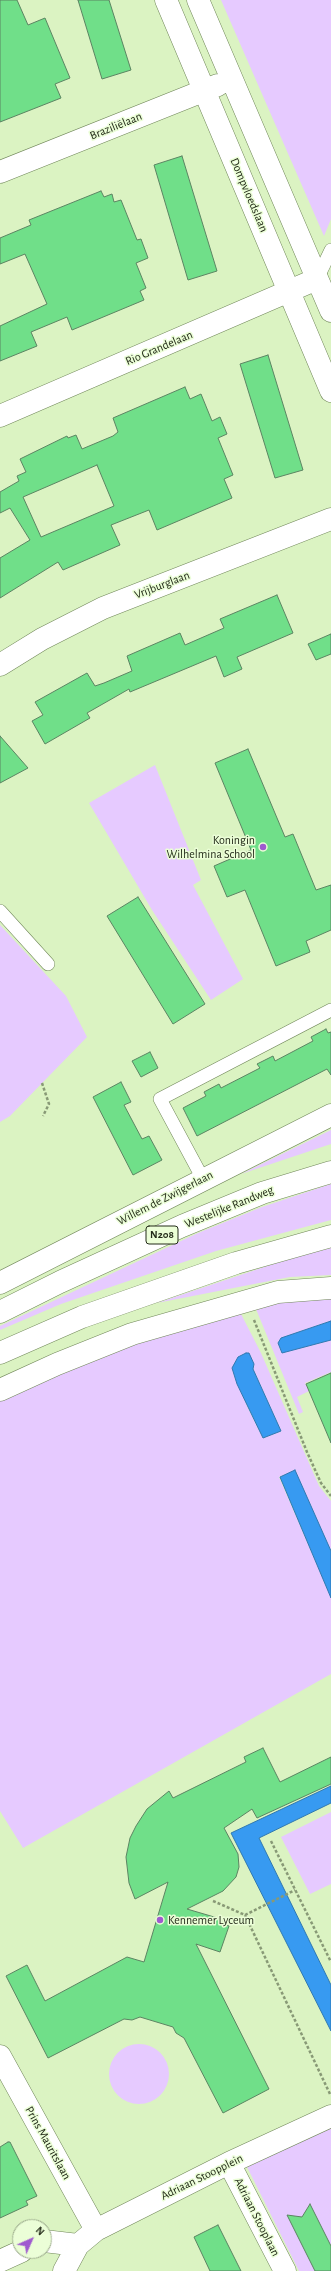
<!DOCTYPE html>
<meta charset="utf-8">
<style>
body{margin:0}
#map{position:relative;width:331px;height:2271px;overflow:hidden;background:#dbf3c2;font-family:"Alegreya Sans",sans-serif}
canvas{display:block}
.north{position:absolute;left:12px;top:2219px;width:40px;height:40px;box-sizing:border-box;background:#ebfed7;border:1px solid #9baa8b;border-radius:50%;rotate:45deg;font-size:11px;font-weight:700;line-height:16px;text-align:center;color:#232b19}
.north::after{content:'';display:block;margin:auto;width:14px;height:18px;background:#9f5acf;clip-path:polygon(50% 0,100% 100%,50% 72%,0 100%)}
</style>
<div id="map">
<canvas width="331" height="2271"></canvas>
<div class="north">N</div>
</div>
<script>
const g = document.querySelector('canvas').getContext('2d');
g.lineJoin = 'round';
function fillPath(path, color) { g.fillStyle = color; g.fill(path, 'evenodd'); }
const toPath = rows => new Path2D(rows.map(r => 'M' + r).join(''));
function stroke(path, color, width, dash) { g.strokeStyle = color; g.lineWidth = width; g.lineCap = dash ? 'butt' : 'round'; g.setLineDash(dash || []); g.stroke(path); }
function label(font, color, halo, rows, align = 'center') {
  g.font = font + ' "Alegreya Sans",sans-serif'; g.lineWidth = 3; g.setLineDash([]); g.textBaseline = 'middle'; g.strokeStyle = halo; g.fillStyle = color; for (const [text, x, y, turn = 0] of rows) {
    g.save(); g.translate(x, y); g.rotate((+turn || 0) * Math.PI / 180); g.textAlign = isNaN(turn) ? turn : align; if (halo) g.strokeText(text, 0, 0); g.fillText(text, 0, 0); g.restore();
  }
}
fillPath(toPath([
 [221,0,331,0,331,219,324,236],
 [155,765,201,880,193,885,243,979,211,1000,152,910,89,803],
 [0,925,66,996,87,1037,10,1116,0,1122],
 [331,1130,331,1144,241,1174],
 [331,1184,331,1220,216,1251,61,1304,0,1330,0,1326,198,1233,262,1207],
 [331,1248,331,1275,290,1277,157,1303,297,1256],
 [331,1294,331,1321,281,1338,278,1343,282,1352,331,1340,331,1372,305,1383,309,1391,297,1397,303,1412,299,1414,256,1309,269,1303],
 [240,1312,261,1353,319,1486,331,1501,331,1551,295,1471,279,1477,331,1597,331,1674,23,1848,0,1811,0,1395,111,1345],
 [254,1364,253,1369,281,1431,263,1438,248,1408,232,1368],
 [331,1812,331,1884,310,1894,281,1837],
 '109 2074a30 30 0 1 1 60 0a30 30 0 1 1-60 0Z',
 [331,2128,331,2271,299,2271,246,2165]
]), '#e6caff');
const water = toPath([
 [331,1321,331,1340,282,1353,278,1343,281,1338,331,1321],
 [246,1353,249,1353,254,1364,253,1369,281,1431,263,1438,237,1384,232,1368,238,1357,246,1353],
 [295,1470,331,1551,331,1598,280,1477,295,1470],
 [331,1786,331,1803,259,1838,331,1985,331,2031,231,1833,331,1786]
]);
fillPath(water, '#379af1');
stroke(water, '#3179b0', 1);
const building = toPath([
 [0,0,17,0,28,25,45,18,70,78,55,84,61,98,0,122,0,0],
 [78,0,109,0,131,70,102,79,78,0],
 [182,156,217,271,188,280,154,165,182,156],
 [101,191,104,197,112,194,114,202,121,200,137,240,141,239,148,258,136,263,146,288,140,291,144,300,72,330,67,317,31,332,37,346,0,361,0,326,47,304,25,254,0,264,0,238,31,225,29,220,101,191],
 [268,355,303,470,275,478,240,364,268,355],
 [185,387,190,399,201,394,212,421,220,417,227,434,218,438,233,475,224,479,232,498,157,530,149,510,111,525,120,545,63,570,58,562,0,598,0,558,30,540,10,508,0,513,0,492,19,481,17,476,26,472,20,459,67,436,68,438,76,435,82,449,113,436,118,432,113,418,185,387],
 [97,465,114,506,41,537,23,497,97,465],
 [277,595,293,633,237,657,242,669,224,677,216,656,130,692,129,689,87,713,90,718,45,744,32,721,43,715,35,702,87,673,95,686,104,683,132,671,127,656,180,633,185,645,224,628,220,619,277,595],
 [331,634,331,654,316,660,308,644,331,634],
 [0,736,28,768,0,783,0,736],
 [248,749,285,837,293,834,316,890,331,885,331,930,306,941,310,952,276,966,245,890,227,897,214,866,251,850,215,763,248,749],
 [138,897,205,1004,173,1024,107,916,138,897],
 [326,1029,328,1033,331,1032,331,1075,327,1069,197,1136,183,1108,206,1096,204,1092,219,1084,221,1088,260,1068,257,1064,273,1056,275,1061,313,1041,311,1037,326,1029],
 [150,1052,158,1068,141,1077,132,1061,150,1052],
 [121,1082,131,1102,124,1105,142,1139,149,1136,162,1160,133,1175,93,1097,121,1082],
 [331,1373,331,1443,306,1384,331,1373],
 [263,1748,280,1782,331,1757,331,1784,257,1818,252,1809,224,1828,238,1854,239,1867,236,1877,223,1891,187,1909,221,1919,220,1923,229,1926,220,1952,196,1944,269,2089,223,2113,184,2038,176,2033,173,2027,140,2017,132,2020,124,2019,48,2058,6,1976,27,1965,45,2001,127,1957,144,1962,168,1882,135,1899,129,1883,126,1857,130,1838,136,1826,147,1809,169,1791,173,1798,246,1762,244,1757,263,1748],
 [8,2142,10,2142,37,2196,26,2201,28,2205,0,2218,0,2147,8,2142],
 [310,2204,331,2246,331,2271,315,2271,287,2215,302,2217,310,2204],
 [218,2225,241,2271,210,2271,194,2237,218,2225]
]);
fillPath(building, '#70df89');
stroke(building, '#5b8462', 1);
const service = toPath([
 [317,279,331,250],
 [0,911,48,964],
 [203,1179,160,1099,331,1010]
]);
const minor = toPath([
 [166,0,331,391],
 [198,0,331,311],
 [0,172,218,85],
 [0,416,317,279],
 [0,665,42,639,103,608,331,519],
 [0,1283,331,1115],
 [0,1390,57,1364,132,1334,278,1292,331,1288],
 [0,2056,96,2230],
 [229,2163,285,2271],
 [44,2241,78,2245],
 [0,2261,22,2251],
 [64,2271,78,2245,96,2230,229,2163,331,2116]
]);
const primary = toPath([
 [0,1312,60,1282,182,1226,262,1193,331,1172],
 [0,1353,82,1317,236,1263,331,1236]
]);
stroke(service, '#71875a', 14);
stroke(minor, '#71875a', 23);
stroke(primary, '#71875a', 23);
stroke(toPath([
 [42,1083,49,1104,43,1116],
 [254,1320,307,1452,321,1483,331,1496],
 [271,1841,331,1962],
 [213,1901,245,1915,330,2094],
 [245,1915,295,1890]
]), '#889976', 2.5, [3, 2]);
stroke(service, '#fff', 13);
stroke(minor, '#fff', 22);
stroke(primary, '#fff', 22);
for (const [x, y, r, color] of [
 [263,847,4,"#9f5acf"],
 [160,1920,4,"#9f5acf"]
]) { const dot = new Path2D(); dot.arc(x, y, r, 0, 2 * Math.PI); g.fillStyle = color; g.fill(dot); stroke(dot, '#ebfed7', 1.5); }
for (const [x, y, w] of [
 [162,1235,32]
]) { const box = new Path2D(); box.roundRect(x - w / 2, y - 9, w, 18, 3); g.fillStyle = '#ebfed7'; g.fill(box); stroke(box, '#232b19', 1); }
label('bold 11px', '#232b19', null, [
 ["N208",162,1235]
]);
label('12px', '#232b19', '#ebfed7', [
 ["Braziliëlaan",116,126,-22],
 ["Dompvloedslaan",249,195,67],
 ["Rio Grandelaan",159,348,-23],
 ["Vrijburglaan",162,585,-21],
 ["Willem de Zwijgerlaan",165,1198,-27],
 ["Westelijke Randweg",229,1207,-22],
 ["Prins Mauritslaan",48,2143,61],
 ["Adriaan Stoopplein",202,2177,-26],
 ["Adriaan Stooplaan",257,2217,63]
]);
label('12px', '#232b19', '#ebfed7', [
 ["Koningin",255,840],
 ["Wilhelmina School",255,854],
 ["Kennemer Lyceum",168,1920,"left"]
], 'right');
</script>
